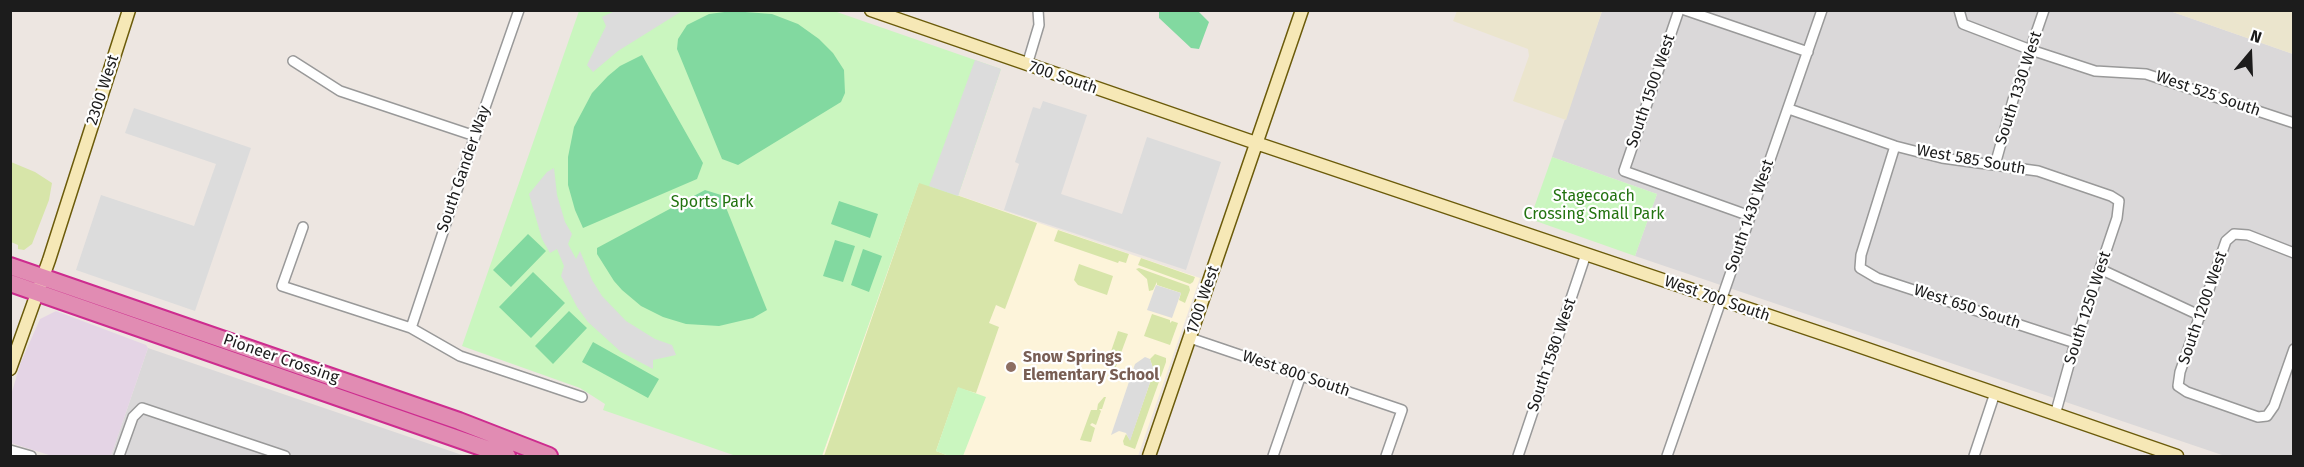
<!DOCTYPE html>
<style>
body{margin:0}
#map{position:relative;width:2304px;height:467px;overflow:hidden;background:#ede6e1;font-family:"Fira Sans",sans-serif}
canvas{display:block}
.frame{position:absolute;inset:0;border:12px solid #1c1c1c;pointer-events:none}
.north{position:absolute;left:2220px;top:24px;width:60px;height:60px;-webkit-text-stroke:4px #fff;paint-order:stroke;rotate:19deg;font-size:16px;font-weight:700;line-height:24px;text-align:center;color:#1c1c1c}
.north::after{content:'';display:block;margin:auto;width:21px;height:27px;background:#1c1c1c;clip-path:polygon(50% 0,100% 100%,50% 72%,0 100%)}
</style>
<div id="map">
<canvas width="2304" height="467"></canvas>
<div class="frame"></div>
<div class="north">N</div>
</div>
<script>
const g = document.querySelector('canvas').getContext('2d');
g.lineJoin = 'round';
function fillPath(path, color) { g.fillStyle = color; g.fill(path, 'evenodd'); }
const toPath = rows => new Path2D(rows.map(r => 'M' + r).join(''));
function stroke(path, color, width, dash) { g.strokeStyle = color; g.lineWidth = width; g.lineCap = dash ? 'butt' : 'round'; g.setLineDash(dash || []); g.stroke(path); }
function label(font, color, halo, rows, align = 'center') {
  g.font = font + ' "Fira Sans",sans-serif'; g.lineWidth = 4.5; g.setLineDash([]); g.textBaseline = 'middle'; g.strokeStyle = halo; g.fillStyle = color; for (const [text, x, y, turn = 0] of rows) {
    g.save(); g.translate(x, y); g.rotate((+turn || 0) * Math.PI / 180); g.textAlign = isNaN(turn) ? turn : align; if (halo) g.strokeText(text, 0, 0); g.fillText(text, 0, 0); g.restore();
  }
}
fillPath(toPath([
 [1602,11,2170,11,2293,54,2293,456,2225,456,1635,256,1657,194,1552,157],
 [148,348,465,456,111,456]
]), '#dad8d9');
fillPath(toPath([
 [56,311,146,345,148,348,111,456,52,456,11,443,11,395,21,362,40,319]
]), '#e4d4e5');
fillPath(toPath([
 [919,182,1200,278,1138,456,822,456]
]), '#fdf4da');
fillPath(toPath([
 [1457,11,1602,11,1566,120,1513,101,1529,56,1528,49,1453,21],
 [2170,11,2293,11,2293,54]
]), '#ebe5cd');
fillPath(toPath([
 [11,162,35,172,52,183,49,200,32,244,24,250,18,249,18,245,11,242],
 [919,182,1037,223,1005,309,996,305,989,323,999,327,976,393,958,388,936,451,949,456,824,456],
 [1058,230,1129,254,1126,263,1119,261,1118,263,1054,241],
 [1141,258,1195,277,1193,282,1190,284,1138,265],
 [1079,264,1113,276,1107,295,1078,285,1074,280],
 [1139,268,1189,286,1190,290,1185,303,1179,300,1181,293,1157,285,1157,282,1153,290,1149,291,1147,279,1136,269],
 [1152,314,1170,320,1170,323,1172,321,1178,323,1170,345,1144,336],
 [1118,331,1128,334,1111,380,1110,370,1114,364,1108,360],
 [1155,354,1166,358,1166,362,1135,449,1124,445,1123,441,1126,434,1130,440,1154,371,1150,359],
 [1104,397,1106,397,1102,409,1099,409,1101,411,1096,425,1092,423,1090,425,1095,428,1091,442,1080,440,1091,410,1097,410,1098,404]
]), '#d7e5a9');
fillPath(toPath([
 [579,11,834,11,1001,69,958,196,919,183,822,456,736,456,603,410,605,404,580,388,462,346],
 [1552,157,1657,194,1635,256,1530,219],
 [958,387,986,397,963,456,949,456,936,451]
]), '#caf6bf');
fillPath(toPath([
 [1159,10,1198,11,1209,22,1199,49,1191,48,1159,18],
 [732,11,772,14,798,24,819,39,833,53,844,70,845,93,841,102,738,165,722,159,677,49,678,39,687,25,709,14],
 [642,55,703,163,697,179,583,228,575,210,568,185,568,157,574,127,592,93,608,76,620,66],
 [705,190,721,195,767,310,753,318,719,326,686,324,663,317,641,306,622,290,614,281,597,254,597,248],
 [839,201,878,214,870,238,831,224],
 [528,234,546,251,511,287,493,270],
 [835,240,855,246,843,282,823,276],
 [863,249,882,256,869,292,851,285],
 [533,272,565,303,531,338,499,307],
 [569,311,587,328,553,364,535,346],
 [593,342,659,379,648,398,582,362]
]), '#82d9a0');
fillPath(toPath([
 [615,11,615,10,682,11,618,51,593,72,587,65,606,26,602,17],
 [975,60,1001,69,958,196,929,186],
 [1043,101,1087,115,1061,194,1122,214,1147,137,1221,162,1186,270,1004,210,1019,164,1015,162,1033,107,1040,109],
 [134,108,251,148,195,311,76,270,101,195,194,226,216,164,125,133],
 [554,168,557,195,565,222,572,234,568,244,576,259,580,251,592,280,602,296,626,321,655,339,672,345,676,355,653,360,653,369,621,352,588,322,577,307,561,276,564,266,557,249,550,253,542,239,529,194,547,172],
 [1156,285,1181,293,1172,318,1147,310],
 [1145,357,1150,359,1154,371,1130,441,1126,433,1119,431,1111,435,1135,364]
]), '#dcdcdc');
const street = toPath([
 [1679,10,1624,171,1750,216],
 [1685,10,1808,52],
 [1959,10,1963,24,2031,50,2095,71,2146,74,2294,123],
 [293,61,340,91,475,136],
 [1027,65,1039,25,1038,10],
 [1789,109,1895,146,1942,158,2038,171,2111,196,2119,201,2117,218,2075,343,2055,415],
 [1895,146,1861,255,1860,268,1877,278,2075,343],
 [1995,165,2013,100,2044,10],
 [303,227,282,286,411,328,460,356,582,397],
 [2294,253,2248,235,2234,234,2226,241,2180,372,2178,386,2187,392,2258,417,2267,416,2274,406,2294,349],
 [2100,269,2201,316],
 [411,328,475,136,519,10],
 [1190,338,1402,410,1386,456],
 [10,450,31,456],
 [119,456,133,417,142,408,285,456],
 [1273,456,1301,375],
 [1518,456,1586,254],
 [1667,456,1822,10],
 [1974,456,1995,393]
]);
const secondary = toPath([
 [871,10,1256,143,1844,341,2177,456],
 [10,369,49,260,129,10],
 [1149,456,1302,10]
]);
const highway = toPath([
 [10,266,459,421,549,456],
 [10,283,507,456]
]);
stroke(street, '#999', 12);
stroke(secondary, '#6b5b0a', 15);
stroke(highway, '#cd2c8f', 20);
stroke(street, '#fff', 9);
stroke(secondary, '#f6e8b6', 12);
stroke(highway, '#e18cb3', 16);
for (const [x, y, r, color] of [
 [1011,367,6,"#8d6e63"]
]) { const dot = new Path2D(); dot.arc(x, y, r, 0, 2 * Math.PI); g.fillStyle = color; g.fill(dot); stroke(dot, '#fff', 2); }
label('16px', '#1c1c1c', '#fff', [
 ["700 South",1063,78,19],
 ["South 1330 West",2019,88,-72],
 ["2300 West",103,90,-72],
 ["South 1500 West",1651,91,-71],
 ["West 525 South",2208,94,19],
 ["West 585 South",1971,160,10],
 ["South Gander Way",464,169,-71],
 ["South 1430 West",1750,216,-71],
 ["West 700 South",1717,299,19],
 ["1700 West",1203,300,-71],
 ["West 650 South",1967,307,18],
 ["South 1250 West",2088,308,-72],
 ["South 1200 West",2203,308,-71],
 ["South 1580 West",1552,355,-71],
 ["Pioneer Crossing",281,359,19],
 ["West 800 South",1296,374,19]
]);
label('16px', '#237310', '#fff', [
 ["Stagecoach",1594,197],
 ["Crossing Small Park",1594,215],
 ["Sports Park",712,203]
]);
label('bold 16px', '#785e54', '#fff', [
 ["Snow Springs",1023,358],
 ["Elementary School",1023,376]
], 'left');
</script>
